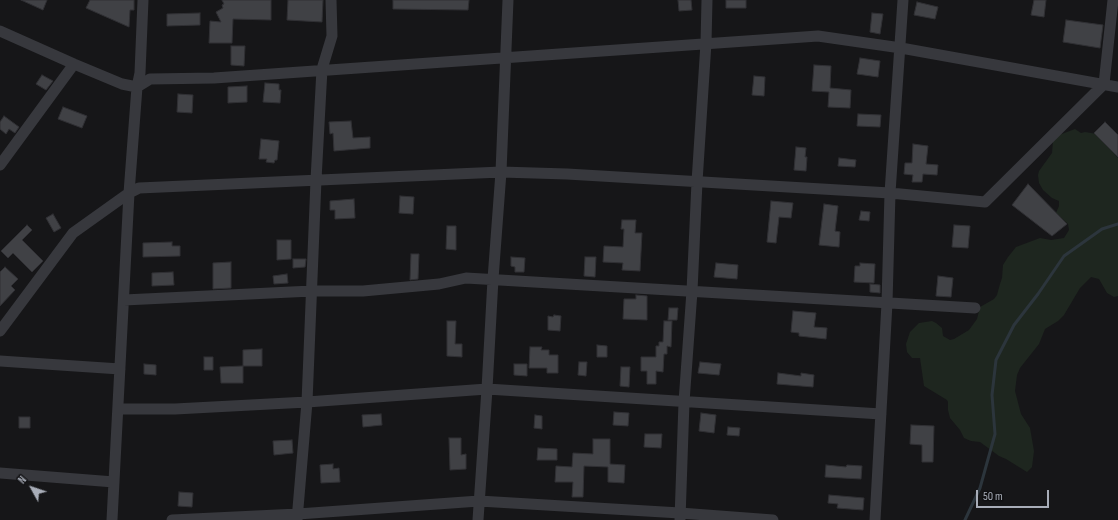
<!DOCTYPE html>
<style>
body{margin:0}
#map{position:relative;width:1118px;height:520px;overflow:hidden;background:#161618;font-family:"Sofia Sans Condensed",sans-serif}
canvas{display:block}
.north{position:absolute;left:12px;top:468px;width:40px;height:40px;-webkit-text-stroke:3px #111113;paint-order:stroke;rotate:310deg;font-size:11px;font-weight:700;line-height:16px;text-align:center;color:#a8adb8}
.north::after{content:'';display:block;margin:auto;width:14px;height:18px;background:#a8adb8;clip-path:polygon(50% 0,100% 100%,50% 72%,0 100%)}
.scale{position:absolute;left:976px;top:490px;width:73px;height:18px;box-sizing:border-box;border:2px solid #a8adb8;border-top:0;padding-left:5px;font-size:12px;line-height:14px;white-space:nowrap;color:#a8adb8;-webkit-text-stroke:3px #111113;paint-order:stroke}
</style>
<div id="map">
<canvas width="1118" height="520"></canvas>
<div class="north">N</div>
<div class="scale">50 m</div>
</div>
<script>
const g = document.querySelector('canvas').getContext('2d');
g.lineJoin = 'round';
function fillPath(path, color) { g.fillStyle = color; g.fill(path, 'evenodd'); }
const toPath = rows => new Path2D(rows.map(r => 'M' + r).join(''));
function stroke(path, color, width, dash) { g.strokeStyle = color; g.lineWidth = width; g.lineCap = dash ? 'butt' : 'round'; g.setLineDash(dash || []); g.stroke(path); }
fillPath(toPath([
 [1075,129,1081,133,1085,132,1097,134,1118,158,1118,296,1114,297,1107,293,1099,279,1091,277,1080,288,1064,315,1058,321,1045,329,1039,344,1020,368,1017,375,1015,391,1021,414,1030,428,1034,451,1032,467,1027,472,1006,459,999,456,980,442,971,441,964,438,960,430,950,418,948,410,948,402,947,400,924,386,920,358,912,358,907,352,906,344,910,332,919,323,932,321,936,323,942,328,943,336,950,340,954,339,969,330,977,319,980,307,994,299,997,295,1000,284,1002,278,1003,265,1008,257,1016,247,1040,238,1051,240,1064,238,1069,230,1068,224,1056,213,1059,206,1059,201,1052,198,1043,190,1039,183,1038,175,1039,171,1052,153,1053,141,1059,135]
]), '#1e261f');
stroke(toPath([
 [965,520,980,488,995,434,992,395,996,360,1014,325,1038,294,1064,256,1102,229,1118,224]
]), '#2c353c', 3);
const building = toPath([
 [21,0,47,0,43,10,21,0],
 [90,0,134,0,134,10,130,10,129,27,86,8,90,0],
 [222,0,271,0,271,20,233,19,232,43,209,43,210,21,221,22,216,12,223,8,222,5,224,4,222,0],
 [288,0,323,0,322,22,287,20,288,0],
 [393,0,469,0,468,10,393,9,393,0],
 [678,0,691,0,692,10,679,11,678,0],
 [726,0,746,0,746,8,726,8,726,0],
 [1034,0,1046,0,1044,17,1031,15,1034,0],
 [917,2,938,7,935,19,914,15,917,2],
 [200,13,200,25,167,26,167,14,200,13],
 [872,13,883,14,880,34,870,32,872,13],
 [1066,20,1103,25,1100,48,1063,42,1066,20],
 [231,46,245,46,244,66,231,65,231,46],
 [860,58,880,61,878,77,857,74,860,58],
 [814,65,831,66,830,88,851,90,850,108,828,107,829,92,812,91,814,65],
 [42,75,53,81,46,90,36,84,42,75],
 [754,76,765,77,764,96,752,95,754,76],
 [265,83,279,84,279,90,281,90,280,103,263,102,265,83],
 [247,86,247,102,228,103,228,87,247,86],
 [178,94,193,95,192,113,177,112,178,94],
 [63,107,87,116,82,128,58,119,63,107],
 [858,114,881,115,880,127,857,126,858,114],
 [4,116,19,127,15,133,9,129,6,134,0,129,0,122,4,116],
 [351,121,353,138,370,137,370,148,334,151,333,133,330,134,329,122,351,121],
 [1105,122,1118,135,1118,157,1094,133,1105,122],
 [261,139,279,141,277,160,275,160,274,163,266,162,267,159,259,159,261,139],
 [913,144,928,146,926,164,938,165,937,175,923,174,922,182,912,182,913,175,904,174,905,163,912,163,913,144],
 [796,147,806,148,805,157,807,157,806,171,794,170,796,147],
 [839,158,856,160,855,167,838,166,839,158],
 [1028,184,1067,224,1052,236,1012,205,1028,184],
 [400,196,414,197,413,214,399,213,400,196],
 [354,199,355,218,335,219,335,210,330,210,330,201,354,199],
 [771,201,793,203,791,218,779,217,776,243,767,242,771,201],
 [824,204,838,206,835,231,840,232,839,247,819,245,824,204],
 [861,211,870,212,869,221,859,220,861,211],
 [53,214,61,228,54,232,46,218,53,214],
 [622,220,636,220,635,233,642,233,640,271,622,270,623,263,603,262,604,246,623,247,624,229,621,229,622,220],
 [27,225,32,230,22,240,43,261,32,272,13,253,8,258,1,251,27,225],
 [954,225,970,226,968,248,952,247,954,225],
 [447,226,456,226,456,250,446,249,447,226],
 [277,240,291,240,291,259,277,260,277,240],
 [172,242,172,246,180,246,180,256,143,257,143,243,172,242],
 [411,254,419,254,418,279,410,280,411,254],
 [511,257,525,258,524,272,515,272,515,267,511,266,511,257],
 [585,257,596,257,595,277,584,276,585,257],
 [293,259,306,259,305,267,293,268,293,259],
 [231,262,231,288,213,289,213,263,231,262],
 [716,263,738,265,737,279,714,277,716,263],
 [860,263,875,264,874,283,854,282,855,266,860,266,860,263],
 [5,267,18,279,11,286,15,290,0,306,0,272,5,267],
 [173,272,174,285,152,286,152,273,173,272],
 [287,274,288,283,274,284,273,276,287,274],
 [938,276,953,278,951,297,936,296,938,276],
 [870,284,880,285,880,293,870,292,870,284],
 [636,295,647,296,647,320,623,319,624,299,636,299,636,295],
 [669,308,678,308,677,320,668,320,669,308],
 [793,311,816,313,814,327,827,328,826,339,799,336,799,333,791,332,793,311],
 [554,315,561,316,560,331,548,330,548,316,553,317,554,315],
 [447,321,456,321,455,344,462,344,462,357,447,356,447,321],
 [664,321,672,321,671,347,667,346,667,354,664,354,663,372,656,371,656,384,647,384,647,371,641,371,641,357,656,357,656,346,659,346,659,342,663,342,664,321],
 [597,345,607,346,607,357,597,357,597,345],
 [530,347,542,347,541,350,549,350,549,355,558,355,558,373,547,373,547,368,529,368,530,347],
 [262,349,262,366,243,366,243,350,262,349],
 [204,357,213,357,213,370,204,370,204,357],
 [579,362,587,362,586,376,578,375,579,362],
 [700,362,721,364,719,375,698,373,700,362],
 [144,364,156,365,156,375,144,374,144,364],
 [514,364,527,364,527,376,514,375,514,364],
 [243,366,243,383,221,383,220,367,243,366],
 [621,367,630,367,629,387,620,386,621,367],
 [778,373,801,376,801,373,814,375,813,387,777,384,778,373],
 [614,412,629,413,628,426,613,425,614,412],
 [701,413,716,415,714,433,699,431,701,413],
 [381,414,382,425,363,427,362,415,381,414],
 [535,415,542,416,542,429,534,428,535,415],
 [19,417,30,417,30,428,19,428,19,417],
 [911,425,934,426,933,462,922,462,922,445,910,444,911,425],
 [728,427,740,428,739,436,727,435,728,427],
 [645,434,662,434,661,448,644,447,645,434],
 [449,438,461,438,461,455,466,454,466,469,450,470,449,438],
 [593,439,610,439,610,464,625,465,624,483,608,482,608,467,584,466,583,497,572,497,573,482,555,482,556,466,572,467,573,453,593,454,593,439],
 [292,440,293,453,274,455,273,441,292,440],
 [538,448,557,449,557,460,537,460,538,448],
 [333,464,333,469,339,468,340,482,321,483,320,465,333,464],
 [826,465,846,467,847,465,862,466,861,479,825,477,826,465],
 [179,492,193,493,192,507,178,506,179,492],
 [829,495,864,498,863,510,837,508,838,504,828,503,829,495]
]);
fillPath(building, '#404145');
stroke(building, '#303034', 1);
stroke(toPath([
 [0,31,74,64,122,84,137,87,150,79,214,78,818,36,901,48,1118,87],
 [0,165,74,64],
 [124,300,312,291,363,291,439,284,466,278,975,308],
 [0,331,73,233,129,193,139,188,501,172,567,174,890,193,985,202,1104,84,1113,0],
 [0,361,120,369],
 [119,409,175,409,307,402,487,389,881,414],
 [0,473,114,482],
 [680,519,684,402,692,291,697,182,706,43,707,0],
 [112,520,129,193,137,87,140,73,143,0],
 [172,520,298,514,479,501,680,513,773,520],
 [297,520,307,402,316,180,322,69,332,36,331,0],
 [478,520,487,389,493,279,501,172,508,0],
 [875,520,887,303,890,193,903,0]
]), '#37383d', 11);
</script>
